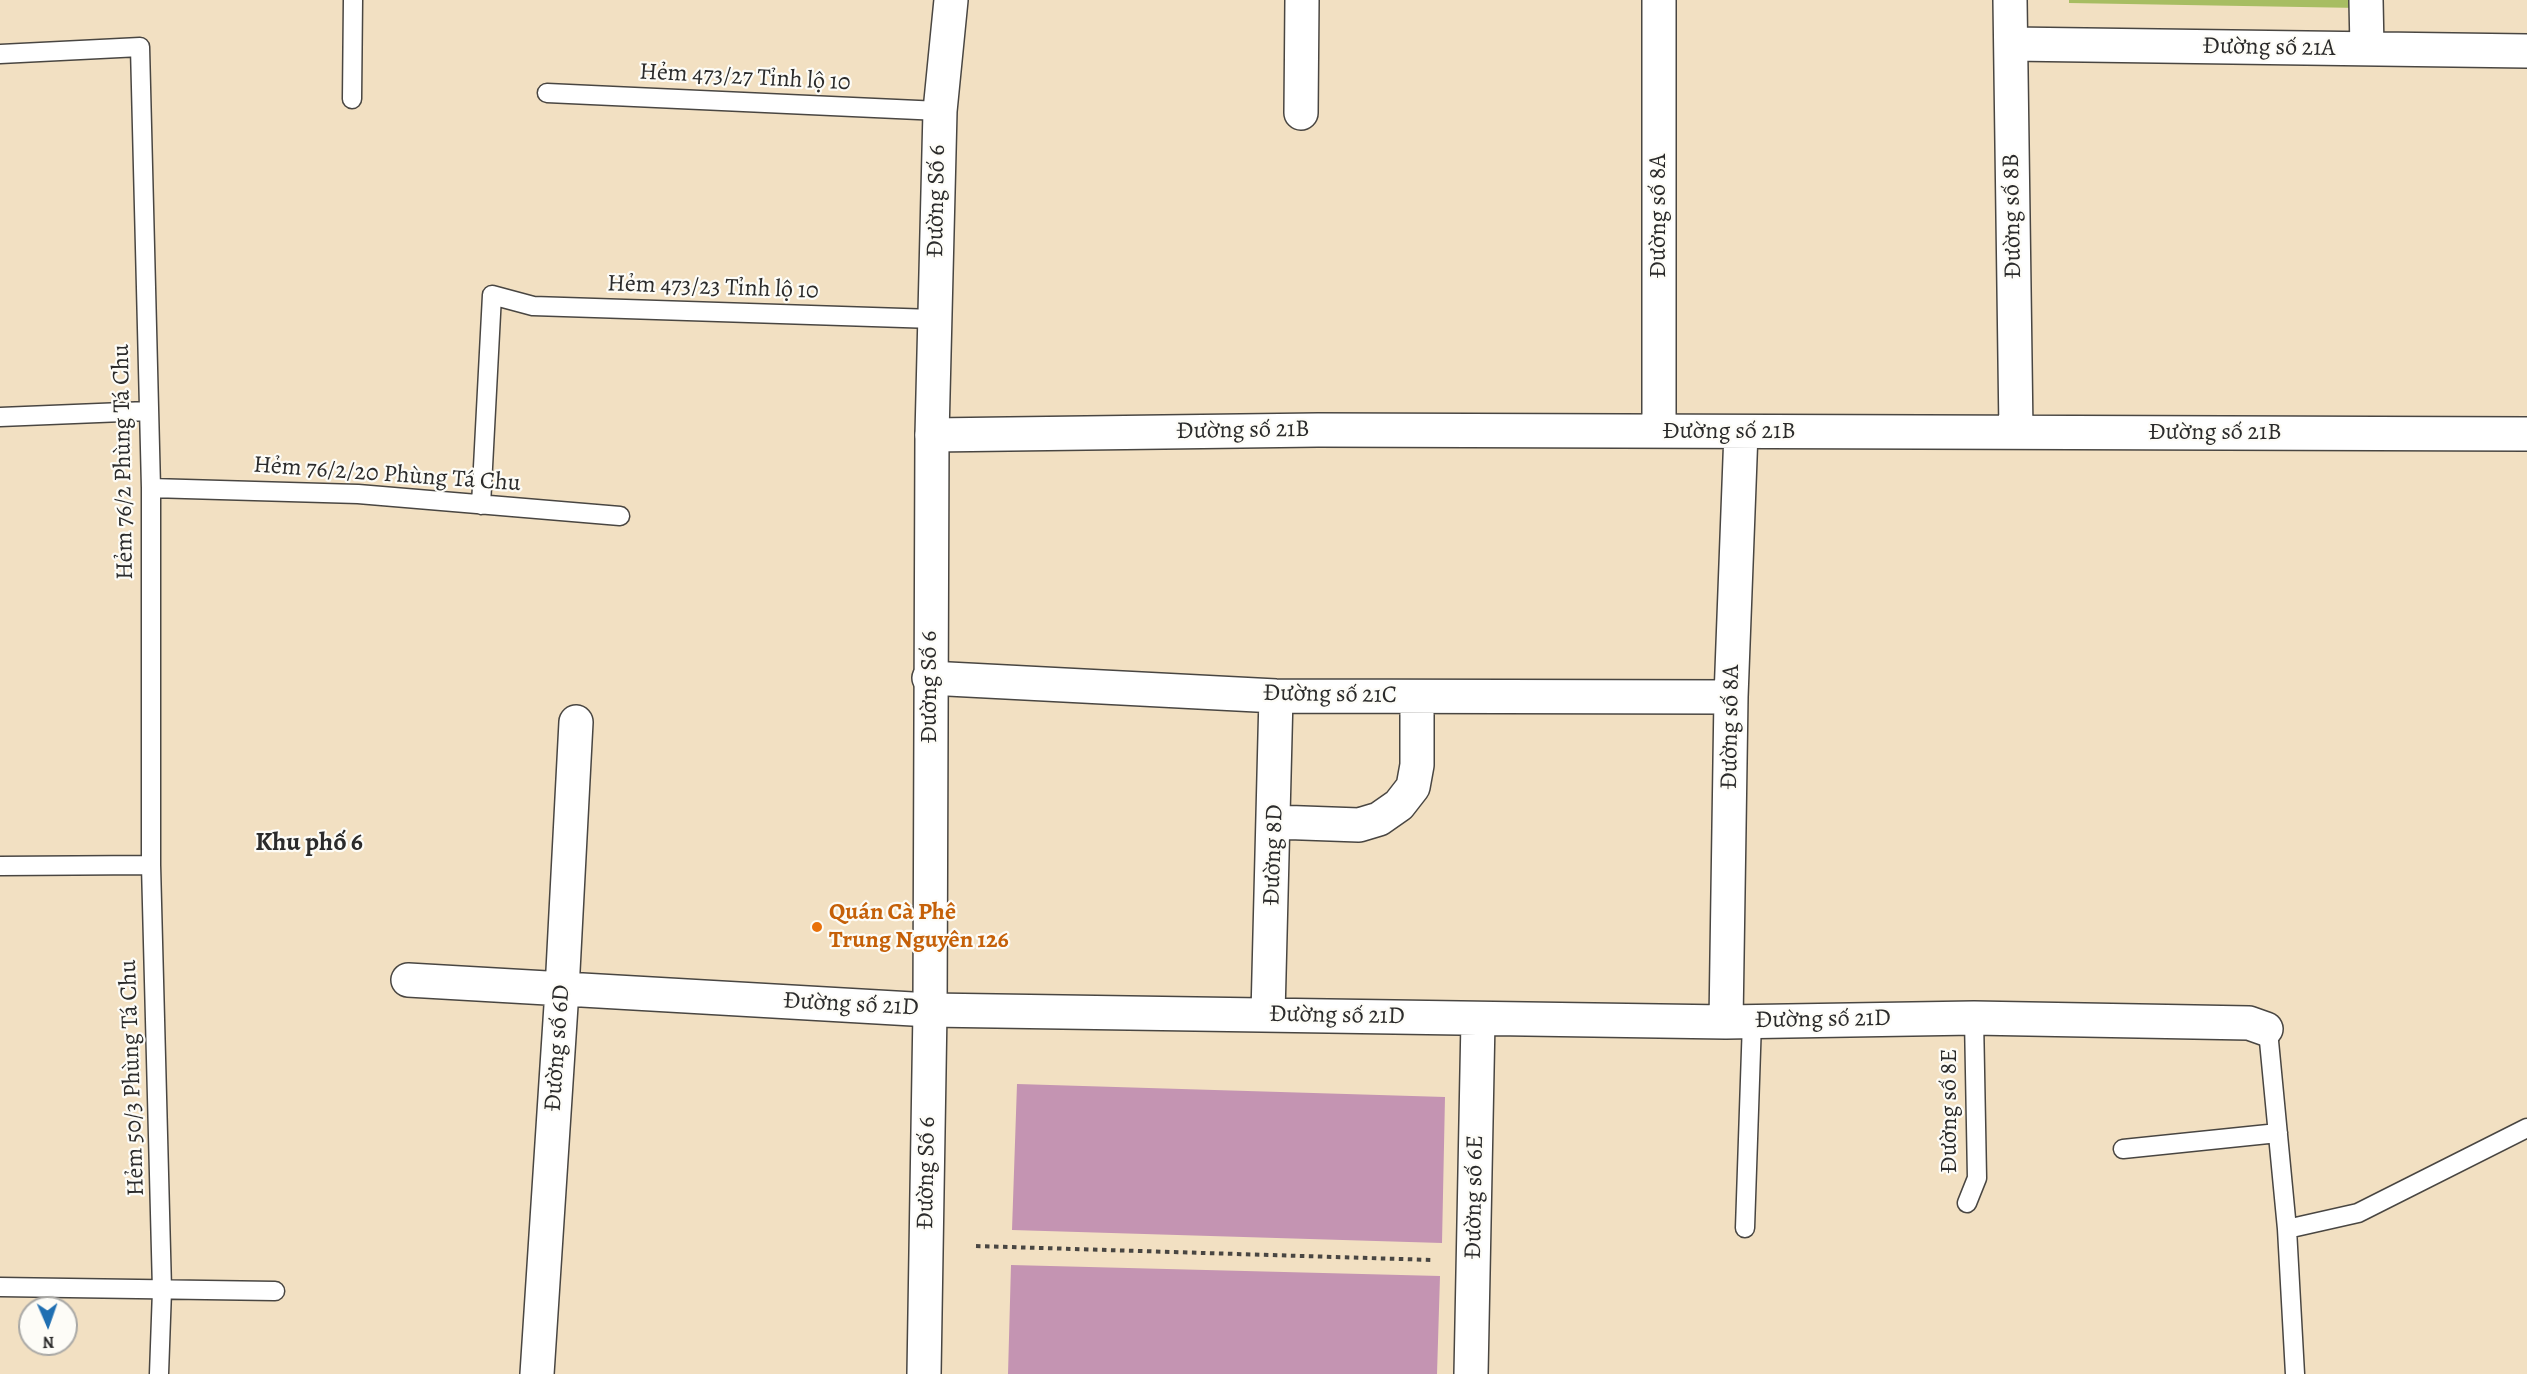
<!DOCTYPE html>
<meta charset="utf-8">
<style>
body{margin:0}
#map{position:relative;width:2527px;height:1374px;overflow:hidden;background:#f2e0c2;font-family:Alegreya,serif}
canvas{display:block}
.north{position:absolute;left:18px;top:1296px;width:60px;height:60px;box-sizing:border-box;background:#fdfcf7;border:2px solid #a9a8a5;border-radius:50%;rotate:178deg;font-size:16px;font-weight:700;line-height:24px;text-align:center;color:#2b2b2b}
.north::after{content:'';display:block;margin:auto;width:21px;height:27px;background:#1f6fb2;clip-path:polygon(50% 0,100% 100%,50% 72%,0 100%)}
</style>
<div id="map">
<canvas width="2527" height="1374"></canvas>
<div class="north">N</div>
</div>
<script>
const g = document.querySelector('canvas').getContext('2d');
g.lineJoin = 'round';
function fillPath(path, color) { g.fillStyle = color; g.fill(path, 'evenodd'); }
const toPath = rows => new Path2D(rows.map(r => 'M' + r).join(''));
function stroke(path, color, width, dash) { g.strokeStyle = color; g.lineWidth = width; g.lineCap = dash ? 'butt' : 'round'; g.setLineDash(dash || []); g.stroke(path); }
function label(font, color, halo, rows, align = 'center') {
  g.font = font + ' Alegreya,serif'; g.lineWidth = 4.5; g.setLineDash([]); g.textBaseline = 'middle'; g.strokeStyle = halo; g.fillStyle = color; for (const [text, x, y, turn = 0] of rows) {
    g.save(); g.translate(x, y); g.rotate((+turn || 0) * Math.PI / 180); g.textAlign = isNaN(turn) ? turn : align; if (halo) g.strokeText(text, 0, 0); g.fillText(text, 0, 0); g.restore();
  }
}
fillPath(toPath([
 [2069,0,2360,0,2360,8,2069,3]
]), '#a7bd62');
fillPath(toPath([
 [1017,1084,1445,1097,1442,1243,1012,1230],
 [1011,1265,1440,1276,1437,1374,1008,1374]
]), '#c494b2');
const service = toPath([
 [0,54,140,47,151,488,151,865,0,866],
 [547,93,940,111],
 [352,99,353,0],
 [0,417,148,411],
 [151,488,358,494,620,516],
 [481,505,492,295,533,306,934,319],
 [151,865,162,1290,159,1374],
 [2266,1029,2269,1041,2287,1229,2295,1374],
 [2123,1149,2278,1133],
 [1967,1203,1977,1178,1974,1018],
 [1745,1228,1752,1021],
 [2287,1229,2358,1213,2527,1128],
 [0,1287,275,1291]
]);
const minor = toPath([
 [1659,0,1659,431],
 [2010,0,2016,432],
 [2366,0,2367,49],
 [2011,44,2527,51],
 [1301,113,1302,0],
 [932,435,1318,430,2527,434],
 [929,678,1276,696,1731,697],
 [1275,822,1359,825,1379,819,1399,805,1413,787,1417,765,1417,697],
 [408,980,930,1010,1726,1022,1974,1018,2249,1023,2266,1029],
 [1268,1014,1276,696],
 [1726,1022,1731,697,1741,432],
 [537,1374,562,990,576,722],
 [1471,1374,1478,1020]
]);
const tertiary = toPath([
 [924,1374,930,1010,932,435,940,111,951,0]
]);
stroke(service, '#494642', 21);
stroke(minor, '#494642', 36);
stroke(tertiary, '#494642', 36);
stroke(toPath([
 [976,1246,1433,1260]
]), '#494642', 4, [4.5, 4.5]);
stroke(service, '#fff', 18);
stroke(minor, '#fff', 33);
stroke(tertiary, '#fff', 33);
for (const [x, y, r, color] of [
 [817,927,6,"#e8710a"]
]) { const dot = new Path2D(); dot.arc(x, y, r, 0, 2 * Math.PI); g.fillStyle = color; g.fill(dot); stroke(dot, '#fdfcf7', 2); }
label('24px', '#2b2b2b', '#fdfcf7', [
 ["Đường số 21A",2269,48,1],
 ["Hẻm 473/27 Tỉnh lộ 10",745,78,3],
 ["Đường Số 6",937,201,-89],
 ["Đường số 8A",1659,216,-90],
 ["Đường số 8B",2013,216,-91],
 ["Hẻm 473/23 Tỉnh lộ 10",713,288,2],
 ["Đường số 21B",1243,431,-1],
 ["Đường số 21B",1729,432],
 ["Đường số 21B",2215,433],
 ["Hẻm 76/2 Phùng Tá Chu",124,462,-91],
 ["Hẻm 76/2/20 Phùng Tá Chu",387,475,4],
 ["Đường Số 6",930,687,-90],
 ["Đường số 21C",1330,695,1],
 ["Đường số 8A",1731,727,-89],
 ["Đường 8D",1274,855,-88],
 ["Đường số 21D",851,1005,3],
 ["Đường số 21D",1337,1016,1],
 ["Đường số 21D",1823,1020,-1],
 ["Đường số 6D",558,1048,-86],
 ["Hẻm 50/3 Phùng Tá Chu",133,1078,-92],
 ["Đường số 8E",1950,1111,-90],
 ["Đường Số 6",927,1173,-89],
 ["Đường số 6E",1475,1197,-89]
]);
label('bold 24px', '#c56008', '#fdfcf7', [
 ["Quán Cà Phê",829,913],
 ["Trung Nguyên 126",829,941]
], 'left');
label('bold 26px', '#2b2b2b', '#fdfcf7', [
 ["Khu phố 6",309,844]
]);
</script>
